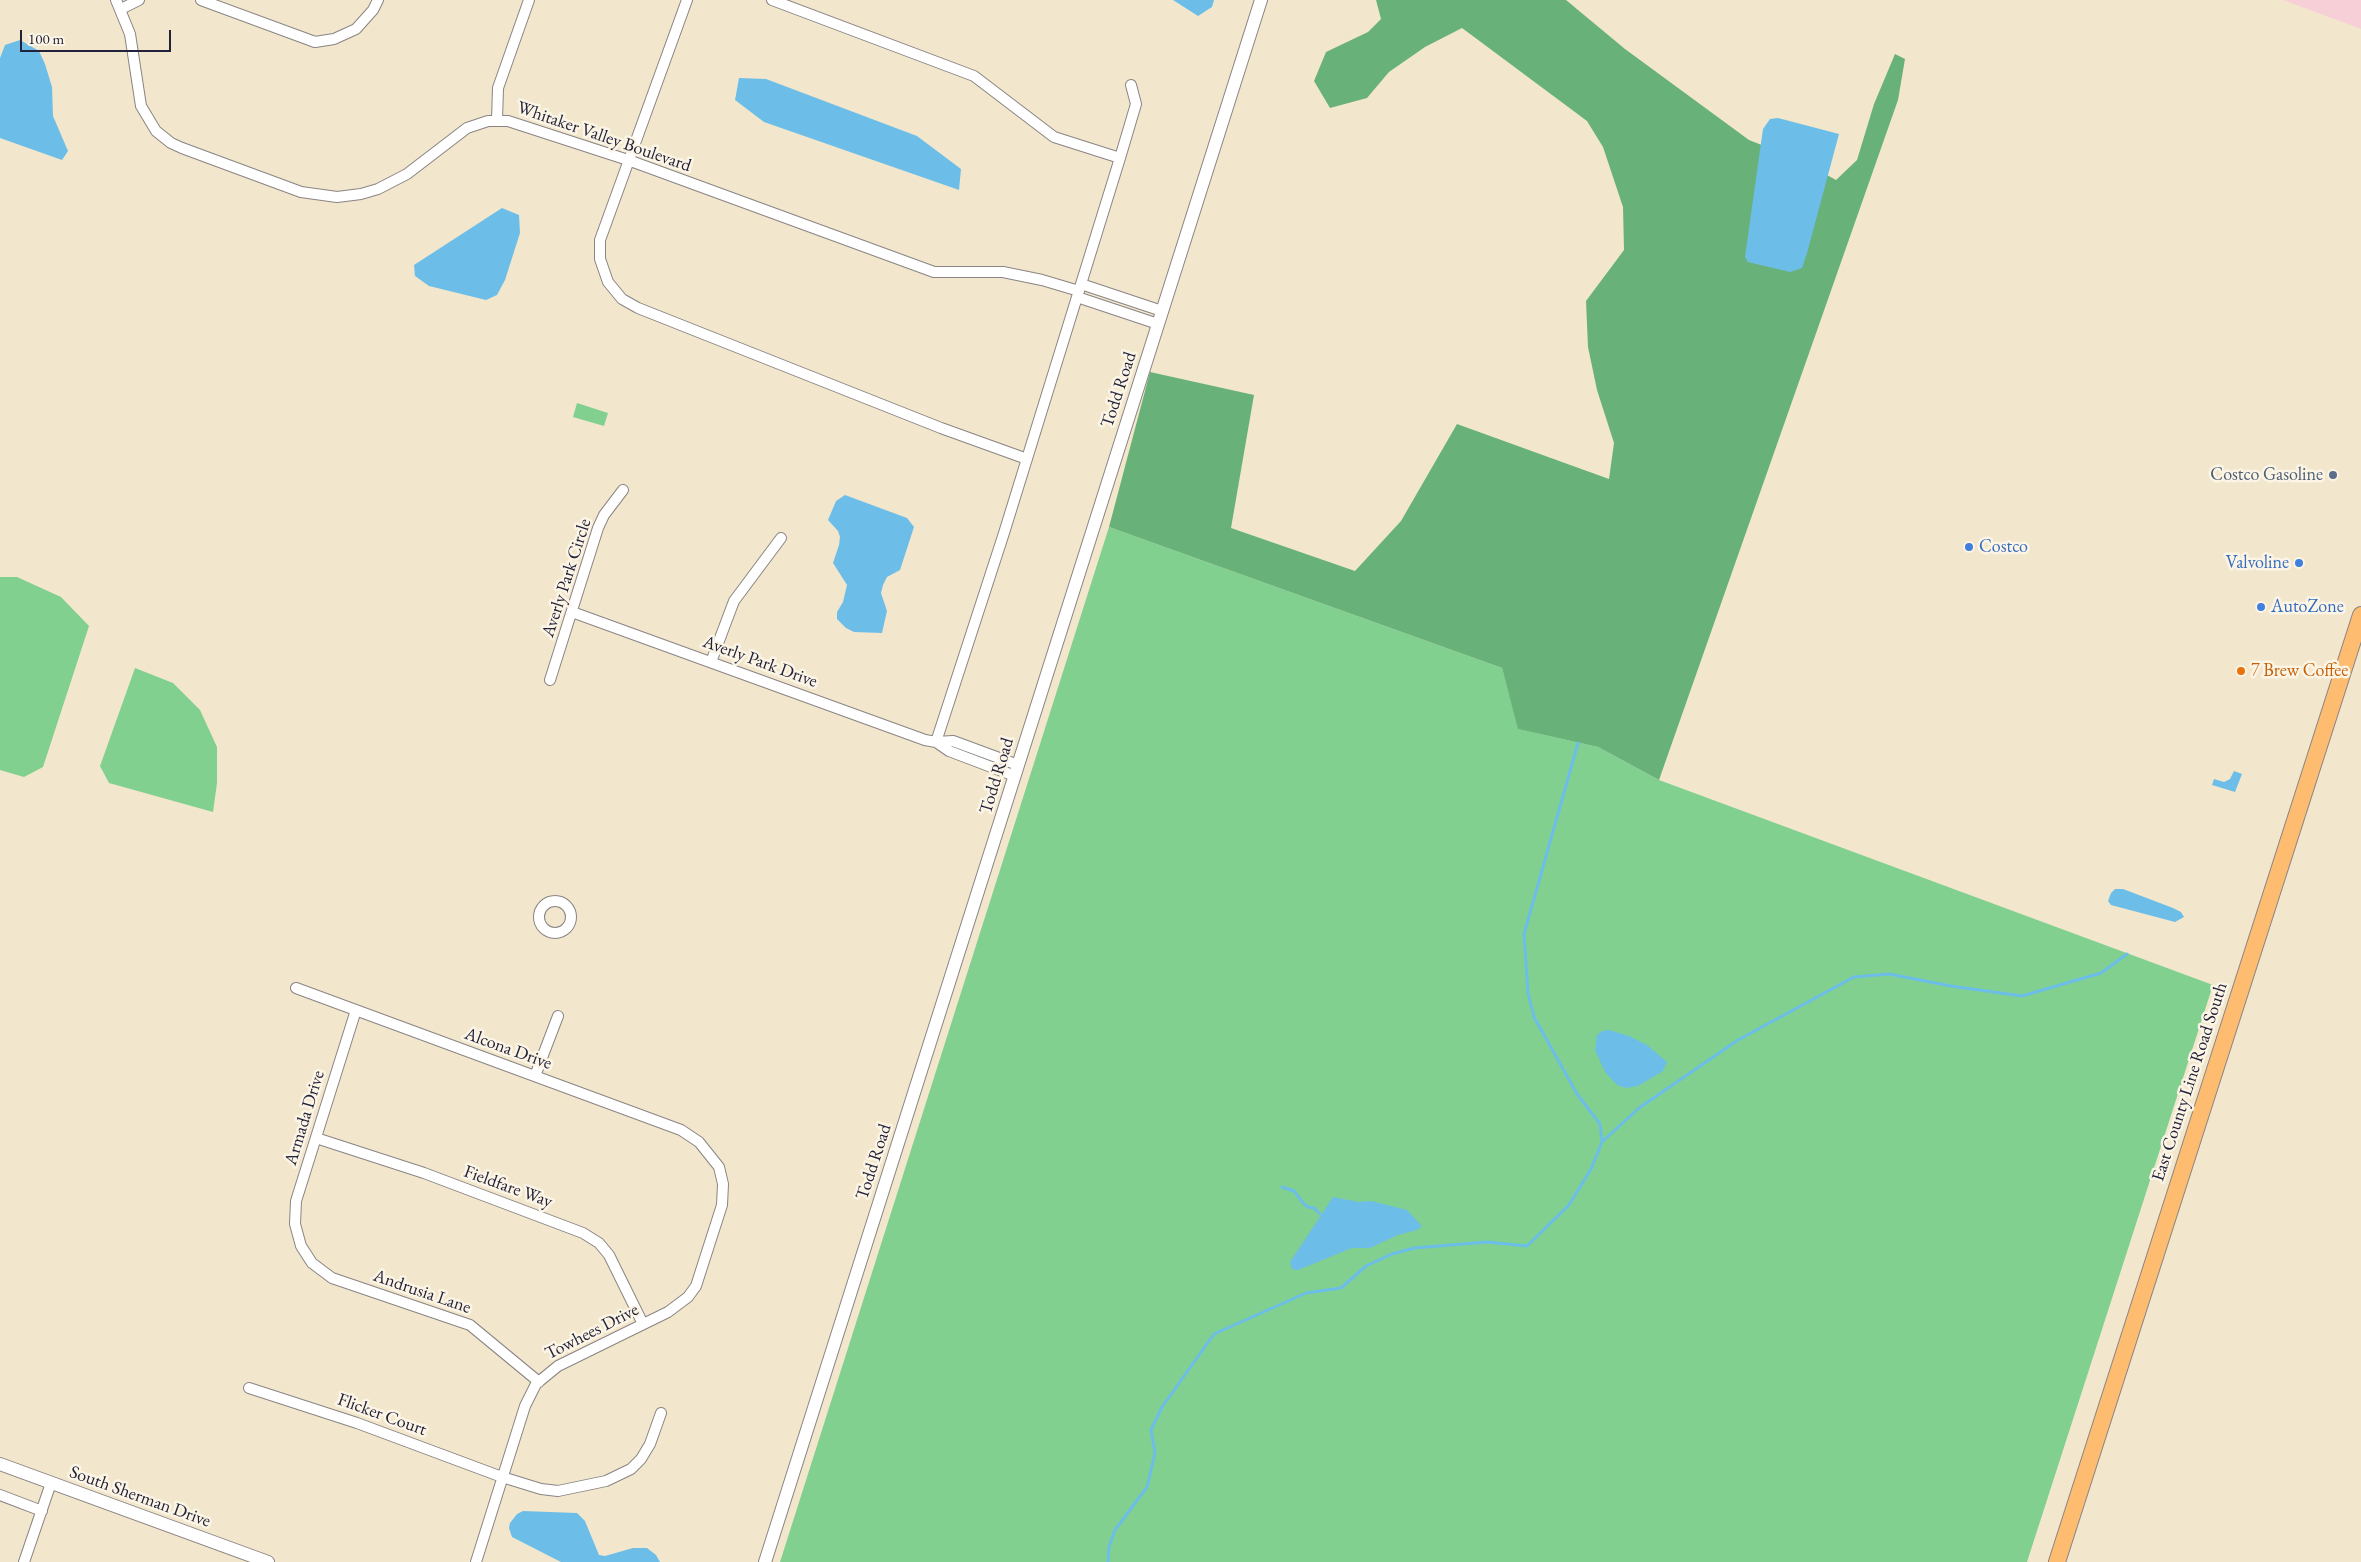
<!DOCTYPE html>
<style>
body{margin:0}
#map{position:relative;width:2361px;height:1562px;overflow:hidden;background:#f2e7cc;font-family:"EB Garamond",serif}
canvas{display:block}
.scale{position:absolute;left:20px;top:30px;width:151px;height:22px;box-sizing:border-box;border:2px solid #22223b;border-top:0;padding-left:6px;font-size:15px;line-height:18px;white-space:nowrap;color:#22223b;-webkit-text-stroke:4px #fcf5e5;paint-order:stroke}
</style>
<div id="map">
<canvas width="2361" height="1562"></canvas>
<div class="scale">100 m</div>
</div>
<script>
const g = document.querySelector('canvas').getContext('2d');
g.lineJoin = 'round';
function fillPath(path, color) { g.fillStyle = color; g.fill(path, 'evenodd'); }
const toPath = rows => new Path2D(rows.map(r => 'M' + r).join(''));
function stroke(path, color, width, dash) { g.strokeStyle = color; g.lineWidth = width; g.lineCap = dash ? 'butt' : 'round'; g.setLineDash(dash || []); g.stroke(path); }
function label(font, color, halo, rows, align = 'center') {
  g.font = font + ' "EB Garamond",serif'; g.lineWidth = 5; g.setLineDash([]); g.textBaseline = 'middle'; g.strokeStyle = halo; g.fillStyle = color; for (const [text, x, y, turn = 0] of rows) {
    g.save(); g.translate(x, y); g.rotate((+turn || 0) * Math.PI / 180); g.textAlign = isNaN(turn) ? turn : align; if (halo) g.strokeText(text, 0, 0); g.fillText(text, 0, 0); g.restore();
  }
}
fillPath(toPath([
 [2283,0,2361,0,2361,29]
]), '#f6cfd7');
fillPath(toPath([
 [577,403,608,413,604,426,573,417],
 [1109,527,1502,668,1519,729,1598,747,1659,780,2213,985,2027,1562,780,1562],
 [0,577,17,577,61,597,89,626,43,767,24,777,0,770],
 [135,668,173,683,200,710,217,747,217,783,213,812,109,783,100,766]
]), '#81d090');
fillPath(toPath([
 [1376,0,1566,0,1625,49,1749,140,1800,160,1836,180,1857,160,1874,104,1895,54,1905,59,1898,100,1659,780,1598,747,1518,729,1502,668,1109,527,1150,372,1254,395,1231,528,1355,571,1401,521,1457,424,1609,479,1614,443,1597,390,1588,347,1586,301,1624,250,1623,207,1603,147,1587,121,1462,28,1425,47,1389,72,1367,98,1330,108,1314,81,1326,52,1368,32,1381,19]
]), '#68b27a');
fillPath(toPath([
 [1173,0,1214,0,1212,7,1198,16],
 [20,40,39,51,45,64,52,87,53,116,68,151,62,160,0,138,0,58,5,45],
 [739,78,766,79,917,136,961,169,959,190,764,122,735,100],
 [1778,118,1839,134,1807,253,1802,268,1790,272,1748,262,1745,257,1763,129,1770,119],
 [502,208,519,215,520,233,505,280,497,295,486,300,429,286,415,276,414,265],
 [845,495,907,518,914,527,900,570,887,577,883,585,881,593,887,611,882,633,854,632,846,628,837,619,837,612,843,602,847,585,833,563,839,545,840,537,838,531,828,520,836,501],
 [2234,771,2242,774,2235,792,2212,785,2214,779,2224,782,2230,779],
 [2115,889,2123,889,2173,908,2181,912,2184,917,2175,922,2111,905,2108,901,2111,893],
 [1609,1030,1629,1036,1647,1045,1667,1062,1663,1071,1638,1086,1626,1088,1617,1085,1605,1072,1595,1050,1597,1035,1602,1031],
 [1333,1197,1359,1202,1371,1201,1407,1210,1422,1226,1417,1230,1398,1235,1370,1248,1352,1248,1298,1270,1292,1269,1290,1262],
 [523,1511,577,1513,585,1521,599,1555,605,1556,633,1548,647,1548,656,1555,660,1562,561,1562,512,1537,509,1528,510,1523,517,1514]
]), '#6cbee8');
stroke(toPath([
 [1603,1141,1639,1108,1738,1040,1854,977,1889,974,1951,986,2022,996,2101,973,2127,954],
 [1282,1187,1294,1191,1304,1204,1308,1207,1314,1208,1320,1214],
 [1108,1562,1109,1547,1115,1530,1147,1487,1155,1453,1151,1430,1162,1407,1214,1334,1306,1293,1341,1288,1366,1266,1392,1254,1414,1248,1487,1242,1527,1246,1569,1205,1591,1169,1602,1142,1600,1124,1577,1094,1534,1017,1528,993,1524,934,1578,743]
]), '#6cbee8', 3);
const minor = toPath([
 [116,0,130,34,141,106,156,131,171,143,182,148,301,192,337,197,361,194,378,189,407,174,467,128,488,121,508,121,628,160,934,272,1003,272,1042,280,1079,291],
 [201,0,315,42,334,39,356,29,373,10,378,0],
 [687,0,600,240,600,259,608,282,622,299,638,308,941,428,1027,459],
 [772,0,974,76,1054,137,1120,158,1136,104,1131,85],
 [121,9,139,0],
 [497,120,498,88,529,0],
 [1081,284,1162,311],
 [1077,297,1158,324],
 [572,612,925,740,936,742,1004,533,1120,158],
 [711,662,734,601,781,538],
 [550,680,598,528,604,515,623,490],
 [1015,776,949,751,936,742,953,741,1018,765],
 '539 917a16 16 0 1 1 32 0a16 16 0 1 1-32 0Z',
 [296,988,681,1130,699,1142,719,1167,723,1184,722,1205,696,1286,688,1297,668,1312,558,1366,536,1384,525,1406,476,1562],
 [356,1010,296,1201,295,1224,301,1246,312,1263,332,1278,470,1325,539,1382],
 [535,1076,558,1016],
 [316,1138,424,1173,583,1233,599,1243,609,1255,643,1324],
 [249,1388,357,1423,502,1477,541,1489,558,1491,606,1481,631,1469,641,1459,650,1444,661,1413],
 [0,1495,42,1511],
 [24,1562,51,1483]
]);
const tertiary = toPath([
 [0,1464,268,1562],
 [765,1562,1261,0]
]);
const primary = toPath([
 [2057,1562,2361,615]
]);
stroke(minor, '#8a8484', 12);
stroke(tertiary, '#8a8484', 14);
stroke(primary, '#8a8484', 18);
stroke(minor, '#fff', 10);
stroke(tertiary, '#fff', 12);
stroke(primary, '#fdbc70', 16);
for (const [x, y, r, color] of [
 [2333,475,5,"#5c6f8a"],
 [1969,547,5,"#3f7fe0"],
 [2299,563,5,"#3f7fe0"],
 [2261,607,5,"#3f7fe0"],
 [2241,671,5,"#e8710a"]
]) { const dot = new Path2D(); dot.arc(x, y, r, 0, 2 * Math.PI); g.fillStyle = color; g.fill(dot); stroke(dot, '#fcf5e5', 2); }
label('18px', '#22223b', '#fcf5e5', [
 ["Whitaker Valley Boulevard",604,137,19],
 ["Todd Road",1119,390,-72],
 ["Averly Park Circle",567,578,-72],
 ["Averly Park Drive",760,662,20],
 ["Todd Road",997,776,-73],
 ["Alcona Drive",508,1049,20],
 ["East County Line Road South",2190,1082,-72],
 ["Armada Drive",305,1118,-73],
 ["Todd Road",874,1162,-72],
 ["Fieldfare Way",508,1187,20],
 ["Andrusia Lane",422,1292,19],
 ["Towhees Drive",592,1332,-27],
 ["Flicker Court",382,1415,20],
 ["South Sherman Drive",140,1497,20]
]);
label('18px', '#4e5e75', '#fcf5e5', [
 ["Costco Gasoline",2323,475]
], 'right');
label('18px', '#366cbe', '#fcf5e5', [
 ["Costco",1979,547],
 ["Valvoline",2289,563,"right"],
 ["AutoZone",2271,607]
], 'left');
label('18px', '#c56008', '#fcf5e5', [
 ["7 Brew Coffee",2251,671]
], 'left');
</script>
